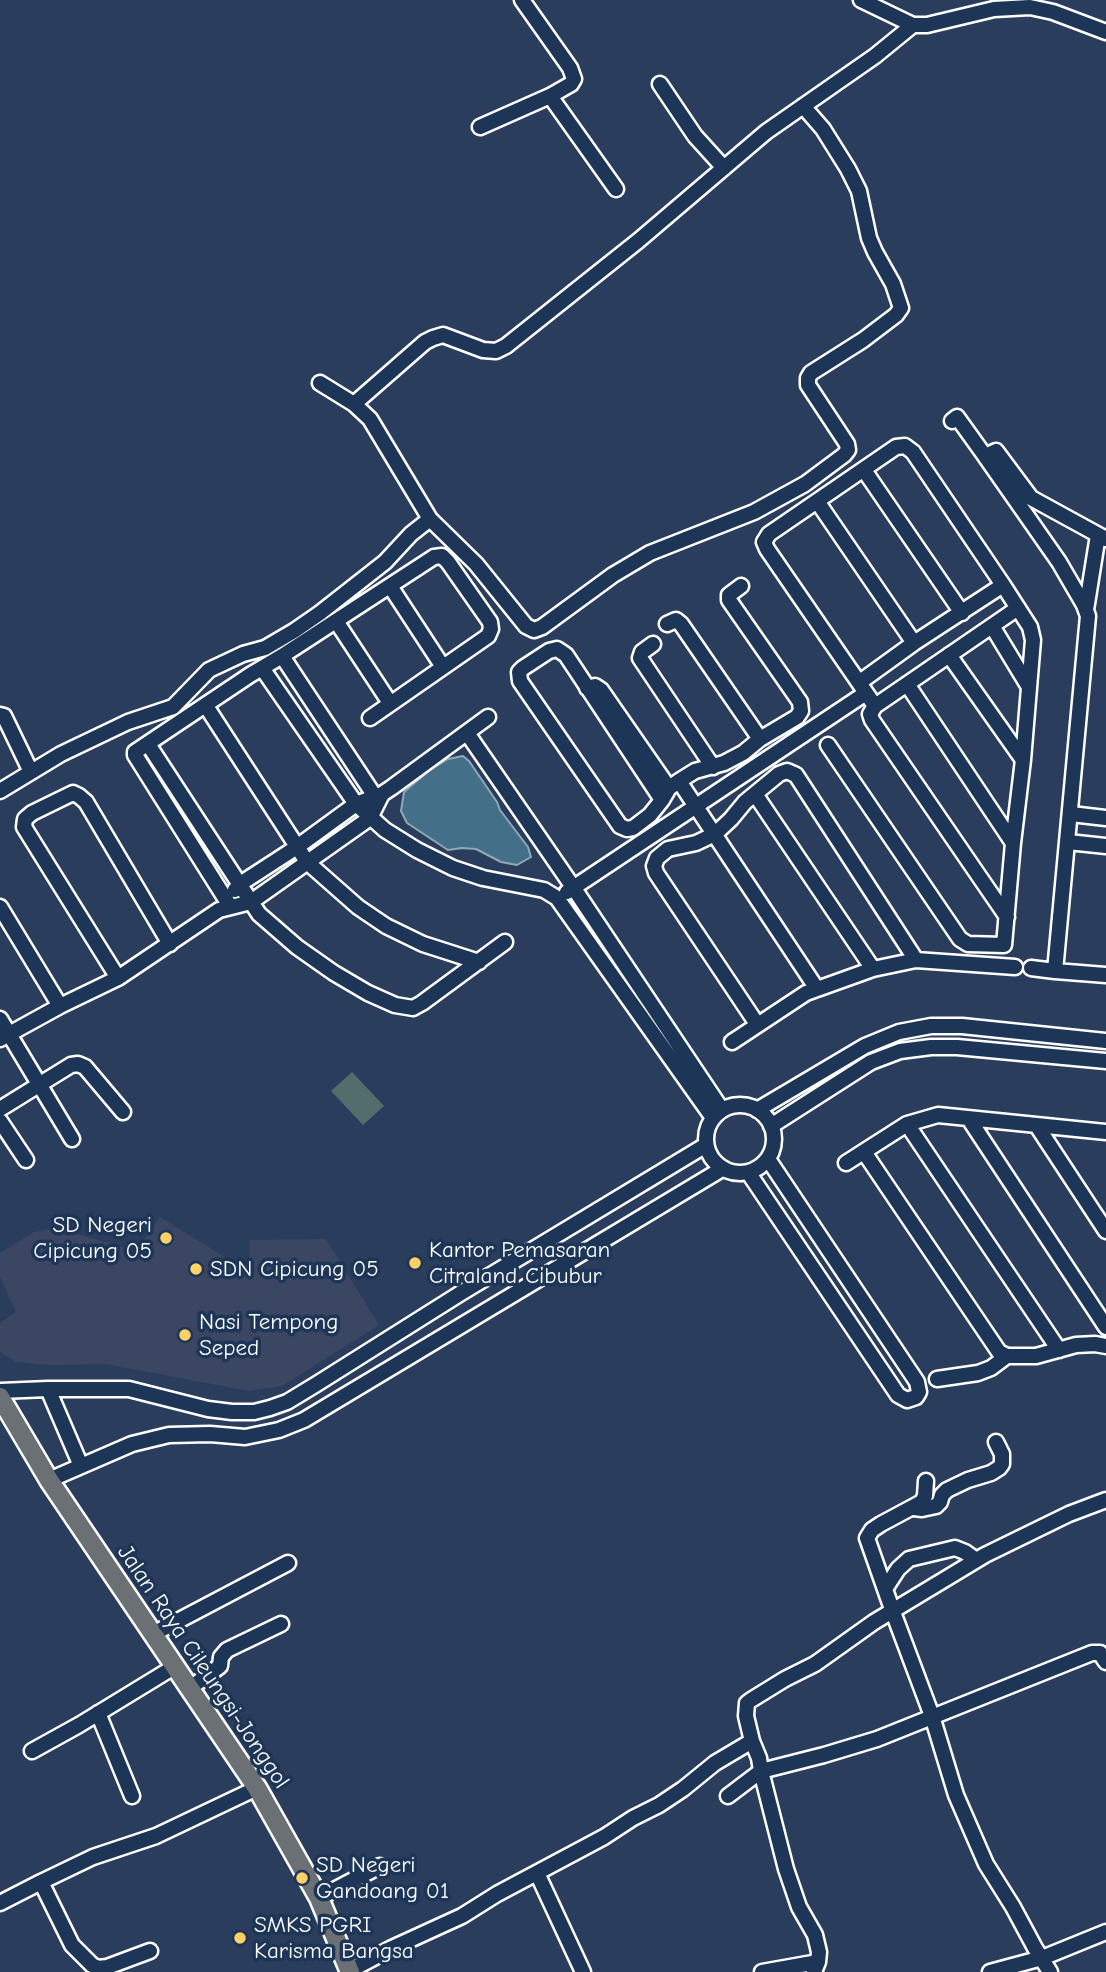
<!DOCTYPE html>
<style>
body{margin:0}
canvas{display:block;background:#2a3d5c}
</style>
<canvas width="1106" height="1972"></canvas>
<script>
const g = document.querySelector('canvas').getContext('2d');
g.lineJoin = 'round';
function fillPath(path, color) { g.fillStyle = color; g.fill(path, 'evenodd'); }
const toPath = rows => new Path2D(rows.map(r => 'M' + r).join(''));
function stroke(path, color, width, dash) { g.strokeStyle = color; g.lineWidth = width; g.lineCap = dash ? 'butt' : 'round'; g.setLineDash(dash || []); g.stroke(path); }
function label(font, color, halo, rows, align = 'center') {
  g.font = font + ' "Comic Neue",sans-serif'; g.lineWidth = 7; g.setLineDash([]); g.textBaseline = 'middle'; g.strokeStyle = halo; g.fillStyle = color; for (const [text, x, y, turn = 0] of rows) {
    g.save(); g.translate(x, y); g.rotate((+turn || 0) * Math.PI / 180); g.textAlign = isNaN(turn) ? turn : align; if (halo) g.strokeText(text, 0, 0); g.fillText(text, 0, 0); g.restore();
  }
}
fillPath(toPath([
 [160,1217,249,1272,250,1240,326,1239,379,1325,282,1386,249,1391,106,1364,50,1365,16,1362,0,1352,0,1323,16,1312,0,1277,0,1253,34,1232,56,1228,136,1251]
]), '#3a4662');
fillPath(toPath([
 [352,1072,384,1106,363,1125,331,1091]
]), '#526d6b');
const water = toPath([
 [463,756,469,761,497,802,500,810,528,847,531,857,517,865,501,862,476,849,462,848,448,850,407,823,401,811,404,792,430,770,448,759,463,756]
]);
fillPath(water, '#446f89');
stroke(water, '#8fa9b8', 2);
const minor = toPath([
 [861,0,913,25,927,25,994,9,1030,7,1053,12,1106,32],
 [660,84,695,136,724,168],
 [550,96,616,189],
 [480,127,550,96,571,84,574,79,570,68,522,0],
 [320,383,354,404,425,342,433,338,443,335,483,350,496,351,506,346,638,241,766,132,875,56,913,25],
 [354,404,370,419,430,519,476,564,526,626,534,630,542,627,613,575,650,553,754,512,805,484,844,455,848,450,847,444,808,385,808,378,811,373,863,340,896,315,901,308,893,284,875,252,869,238,859,191,848,169,823,129,803,106],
 [952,421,957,417,985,456],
 [864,470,962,613],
 [817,501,914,643],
 [1106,539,1031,498,996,451,985,456,1059,562,1084,605,1088,616,1055,971,1106,975],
 [390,586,443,667],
 [1086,610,1098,535],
 [336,621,390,703],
 [667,624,676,620,681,624,760,739],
 [992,626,1029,687],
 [653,644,642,652,640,658,713,767],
 [949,655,1023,760],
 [282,656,378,801],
 [262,668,356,804,385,830,417,850,453,868,483,878,544,890,557,898,713,1118],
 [860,682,914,643,1003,585],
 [907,684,1013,843],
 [587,688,595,686,601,690,669,788],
 [206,706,307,862,358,907,386,926,423,944,479,962],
 [0,715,4,716,31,772],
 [467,733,573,887,722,1110],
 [148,744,259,914,297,947,334,973,368,993,395,1005,413,1008,422,1003,505,942],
 [828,745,960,939,968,944,1004,945,1013,843,1023,760,1033,640,1030,627,1003,585,913,452,905,446,896,447,769,534,764,542,767,549,875,706],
 [679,781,817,989],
 [0,791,61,754,128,722,173,707,209,670,243,654,265,648,294,631,320,613,385,562,411,534,430,519],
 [755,794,873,969],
 [662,800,566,655,557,649,549,651,523,668,519,672,520,681,620,826,627,829,633,828,650,815,662,800,669,788,679,781,695,771,724,763,743,753,760,739,797,717,801,711,800,702,729,600,729,595,741,586],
 [1071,814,1106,818],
 [1068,842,1106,846],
 [235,890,240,884,297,847,356,804,382,794,391,788,488,717],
 [567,892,866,693],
 [230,906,135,755,135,752,250,675,282,656,434,557,442,556,448,562,490,622,491,629,488,636,370,718],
 [0,907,60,1006,0,1039],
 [1007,917,872,720,870,714,875,706,1018,608],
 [1031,968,1055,971],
 [118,978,24,827,25,819,32,813,73,793,79,796,86,802,170,944],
 [60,1006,118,978,219,910,251,902,370,818,382,794],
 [0,1019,72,1139],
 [757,1024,656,873,654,866,657,858,668,849,696,843,715,834,731,819,745,802,779,774,787,771,796,775,916,960],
 [732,1042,806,993,873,969,916,960,1015,967],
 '706 1139a34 34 0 1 1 68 0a34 34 0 1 1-68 0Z',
 [0,1109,71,1065,78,1064,85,1067,123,1112],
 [757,1110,865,1046,899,1032,931,1026,962,1026,1106,1041],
 [969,1119,1106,1327],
 [0,1121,26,1160],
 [907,1124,1059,1350],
 [771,1126,871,1062,900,1051,931,1047,957,1047,1106,1061],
 [1037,1126,1106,1231],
 [864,1152,999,1352,1007,1356,1036,1356,1076,1345,1095,1344,1106,1346],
 [846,1163,907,1124,938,1115,1106,1132],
 [748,1172,898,1395,907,1400,916,1397,919,1392,917,1382,768,1159],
 [937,1379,978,1373,991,1368,1007,1356],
 [48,1389,81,1466],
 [0,1391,48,1389,129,1389,208,1409,232,1412,254,1412,270,1408,287,1402,315,1385,461,1293,706,1145],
 [49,1480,132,1444,169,1435,210,1434,245,1437,279,1430,304,1420,722,1169],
 [926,1481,925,1496,922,1502,881,1524,872,1530,867,1538,893,1612,932,1716,956,1795,986,1864,1013,1907,1035,1948,1050,1972],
 [914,1508,922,1509,936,1506,940,1502,942,1495,947,1490,968,1480,991,1473,999,1468,1002,1464,1002,1454,996,1442],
 [885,1589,898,1569,909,1559,955,1548,965,1552,976,1560],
 [153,1634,288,1563],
 [189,1689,220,1666,221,1657,227,1650,281,1624],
 [98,1713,132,1796],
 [752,1741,746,1716,747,1703,751,1700,785,1679,815,1664,874,1622,985,1555,1069,1514,1106,1500],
 [32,1751,79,1725,174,1667],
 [728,1796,761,1771,824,1755,877,1739,1092,1653,1100,1653,1106,1662],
 [537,1873,583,1972],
 [41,1882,72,1945,92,1965,98,1968,107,1967,150,1951],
 [319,1898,380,1866],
 [0,1903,41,1882,93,1857,156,1836,257,1788],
 [349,1971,392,1948,462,1916,497,1894,604,1837,633,1818,659,1805,683,1789,715,1763,752,1741,759,1758,761,1771,786,1869,799,1907,815,1935,819,1952,818,1962,814,1972],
 [762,1972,818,1962],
 [990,1972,1042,1958,1106,1932]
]);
const major = toPath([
 [0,1397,49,1480,257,1788,319,1898,350,1972]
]);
stroke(minor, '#fff', 19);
stroke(major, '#fff', 23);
stroke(minor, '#1d3557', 14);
stroke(major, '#6a7074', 18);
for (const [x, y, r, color] of [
 [166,1238,7,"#ffd166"],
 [415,1263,7,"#ffd166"],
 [196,1269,7,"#ffd166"],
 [185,1335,7,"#ffd166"],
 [302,1878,7,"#ffd166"],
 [240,1938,7,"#ffd166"]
]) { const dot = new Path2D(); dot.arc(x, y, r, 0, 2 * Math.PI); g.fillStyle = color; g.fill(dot); stroke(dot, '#1d3557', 2.5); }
label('23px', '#fff', '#1d3557', [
 ["SD Negeri",152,1225,"right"],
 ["Cipicung 05",152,1251,"right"],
 ["Kantor Pemasaran",429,1250],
 ["Citraland Cibubur",429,1276],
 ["SDN Cipicung 05",210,1269],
 ["Nasi Tempong",199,1322],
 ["Seped",199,1348],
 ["SD Negeri",316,1865],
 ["Gandoang 01",316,1891],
 ["SMKS PGRI",254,1925],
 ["Karisma Bangsa",254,1951]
], 'left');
label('23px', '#fff', '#1d3557', [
 ["Jalan Raya Cileungsi-Jonggol",203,1667,56]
]);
</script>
